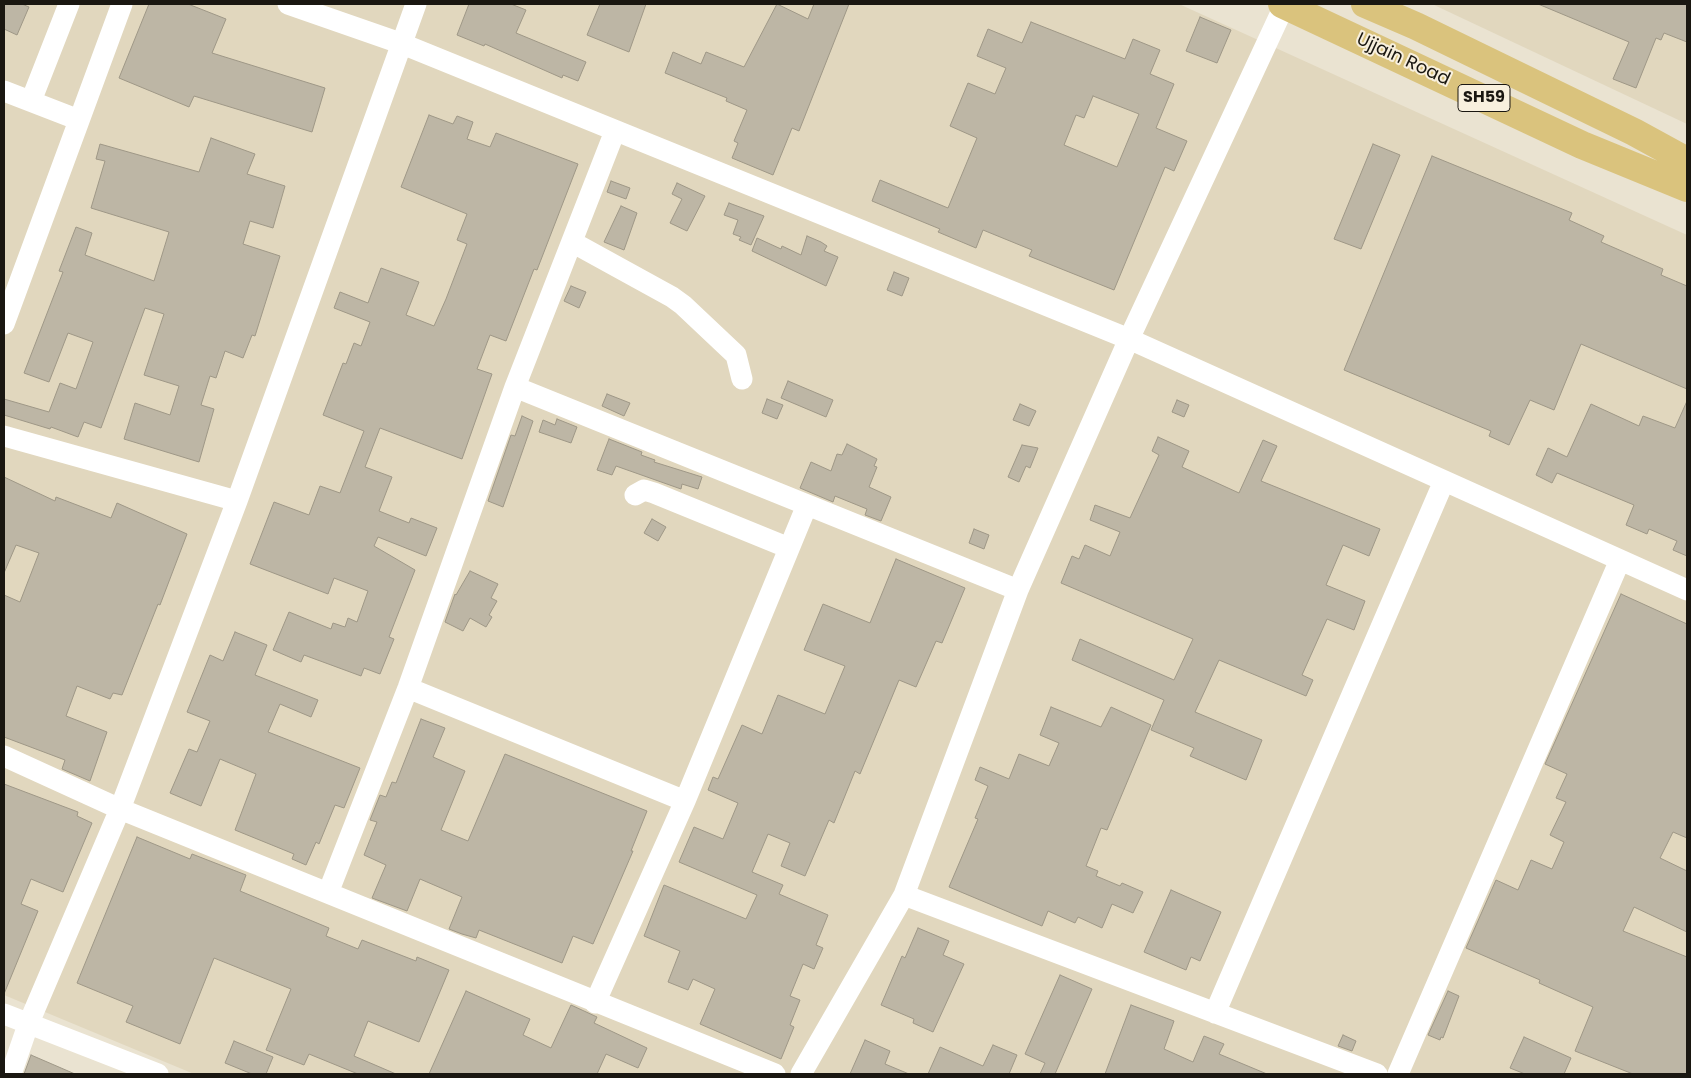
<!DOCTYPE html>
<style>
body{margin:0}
#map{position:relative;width:1691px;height:1078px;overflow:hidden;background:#eae3d1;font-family:Poppins,sans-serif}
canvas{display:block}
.frame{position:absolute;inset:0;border:5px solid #1a1711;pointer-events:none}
</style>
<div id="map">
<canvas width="1691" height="1078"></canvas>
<div class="frame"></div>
</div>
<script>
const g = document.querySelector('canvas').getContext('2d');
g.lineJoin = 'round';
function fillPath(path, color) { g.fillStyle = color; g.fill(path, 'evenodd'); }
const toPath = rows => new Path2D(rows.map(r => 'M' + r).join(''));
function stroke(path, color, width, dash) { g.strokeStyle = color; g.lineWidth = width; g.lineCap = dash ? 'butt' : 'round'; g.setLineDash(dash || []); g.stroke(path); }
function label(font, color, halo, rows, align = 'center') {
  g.font = font + ' Poppins,sans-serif'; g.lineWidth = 4; g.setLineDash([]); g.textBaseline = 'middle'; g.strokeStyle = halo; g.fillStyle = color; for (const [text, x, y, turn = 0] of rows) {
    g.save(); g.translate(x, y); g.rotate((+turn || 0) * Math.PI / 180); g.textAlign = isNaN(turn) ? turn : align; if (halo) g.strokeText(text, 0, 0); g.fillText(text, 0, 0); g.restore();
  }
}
fillPath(toPath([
 [4,4,1179,4,1687,235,1687,1074,194,1074,4,995],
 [1432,4,1687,4,1687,124]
]), '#e1d7be');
const building = toPath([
 [4,4,22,4,29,7,17,35,4,29,4,4],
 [149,4,188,4,226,19,212,53,325,88,312,132,194,96,189,107,119,78,149,4],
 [469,4,511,4,526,10,516,33,586,62,578,81,563,75,562,78,485,44,484,46,457,35,469,4],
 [600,4,646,4,629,52,587,35,600,4],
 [777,4,808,19,814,4,849,4,799,131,792,128,773,175,732,158,738,143,734,141,747,110,726,101,727,98,665,73,673,52,701,64,706,52,744,67,777,4],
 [1538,4,1687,4,1687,42,1664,33,1661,40,1656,38,1636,88,1613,79,1629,42,1538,4],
 [1200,17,1231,30,1217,63,1186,51,1200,17],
 [1031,22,1125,59,1133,39,1160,50,1150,74,1174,84,1156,128,1187,141,1174,171,1165,167,1114,290,1029,256,1032,250,983,230,976,248,938,232,940,229,872,201,880,180,948,208,977,138,950,126,968,83,995,94,1006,68,977,56,988,29,1022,43,1031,22],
 [1093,96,1139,114,1117,167,1064,145,1076,115,1084,118,1093,96],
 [429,115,453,124,457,116,473,122,467,139,490,147,496,133,578,164,537,270,534,269,506,341,490,335,477,369,492,374,462,459,380,428,365,467,392,477,379,511,409,523,411,518,437,528,426,556,378,537,374,546,415,570,389,637,394,639,380,674,364,668,361,676,304,655,301,662,273,650,289,612,331,629,333,623,345,627,348,618,357,622,368,591,334,578,328,594,250,564,274,502,309,515,320,486,340,493,364,431,323,415,343,363,346,364,354,343,361,346,370,322,334,308,340,292,368,303,381,268,419,282,406,315,434,326,446,299,467,244,457,240,467,214,401,187,429,115],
 [211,138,255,154,247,174,285,186,273,228,250,221,243,244,280,256,255,336,252,335,243,358,225,351,216,378,210,376,201,405,214,409,199,462,124,439,135,403,170,415,179,386,144,375,164,314,145,308,101,428,84,422,78,437,51,427,50,429,4,415,4,399,49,412,60,383,76,389,93,342,68,333,49,382,24,373,63,272,59,271,76,227,92,233,85,255,154,281,169,232,91,208,105,161,96,159,100,144,199,172,211,138],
 [1373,144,1400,155,1361,249,1334,239,1373,144],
 [1432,156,1572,213,1569,220,1604,236,1601,242,1663,269,1661,275,1687,286,1687,389,1581,344,1554,410,1530,400,1509,445,1489,436,1491,431,1344,370,1432,156],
 [611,181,630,188,626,199,607,192,611,181],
 [677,183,705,196,687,231,670,223,682,199,672,194,677,183],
 [729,203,764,216,751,245,739,240,741,237,733,234,738,220,724,215,729,203],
 [621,206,637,213,624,250,604,242,621,206],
 [807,236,821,242,827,246,824,251,838,257,826,286,752,251,757,238,781,249,782,246,801,255,807,236],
 [894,272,909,278,902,296,887,290,894,272],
 [571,286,586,292,579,308,564,301,571,286],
 [788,381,833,400,826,417,781,398,788,381],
 [607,394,630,403,624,416,602,406,607,394],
 [767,399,783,405,777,419,762,413,767,399],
 [1177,400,1189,405,1184,417,1172,412,1177,400],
 [1687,401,1687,556,1673,550,1677,541,1649,529,1647,534,1626,525,1634,505,1557,473,1552,483,1536,475,1548,448,1567,457,1591,404,1639,426,1643,416,1675,428,1687,401],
 [1020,404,1036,411,1029,426,1013,420,1020,404],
 [522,416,533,421,503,507,488,501,511,435,515,436,522,416],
 [557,419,577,427,571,443,539,432,543,420,555,425,557,419],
 [1158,437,1189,451,1182,467,1239,493,1263,440,1277,446,1261,481,1380,529,1369,556,1343,545,1326,585,1365,601,1354,630,1327,619,1302,675,1313,680,1306,696,1219,660,1195,712,1262,740,1246,780,1190,756,1194,748,1151,730,1164,700,1072,660,1080,639,1174,680,1193,639,1061,583,1072,556,1079,559,1085,545,1110,556,1120,532,1090,520,1095,505,1130,518,1159,455,1152,451,1158,437],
 [609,439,642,452,641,455,655,460,654,462,702,477,698,489,682,484,681,489,616,466,612,475,597,470,609,439],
 [847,444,877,459,874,466,877,467,869,487,891,497,881,521,865,515,867,509,835,496,833,502,800,488,811,462,831,471,837,454,842,455,847,444],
 [1022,445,1038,448,1030,468,1026,466,1019,482,1008,477,1022,445],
 [4,477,55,501,56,497,111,518,117,503,187,534,160,605,158,604,122,695,113,693,110,699,77,686,66,716,107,732,90,781,62,769,65,760,4,737,4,595,20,602,39,553,16,545,4,573,4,477],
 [652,519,666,527,658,541,644,533,652,519],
 [974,529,989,535,984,549,969,543,974,529],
 [896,559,965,588,942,643,936,641,916,687,899,680,860,774,855,771,834,823,829,820,805,876,781,866,790,843,768,834,752,872,783,885,779,894,828,915,816,945,823,948,814,969,803,964,790,996,800,1000,790,1025,794,1027,781,1059,700,1024,715,989,693,979,688,990,668,982,680,951,644,936,664,885,746,919,757,895,679,862,694,827,723,839,738,803,708,790,713,777,718,779,742,725,762,734,778,695,825,714,845,666,804,650,823,604,870,623,896,559],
 [470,571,498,584,491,598,497,601,489,615,492,617,486,627,470,618,463,631,445,622,455,594,456,595,470,571],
 [1621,594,1687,624,1687,838,1673,832,1660,858,1687,871,1687,932,1634,907,1623,931,1687,957,1687,1074,1633,1074,1575,1051,1593,1007,1539,983,1540,980,1466,948,1496,880,1518,890,1531,860,1552,869,1564,842,1550,835,1566,802,1556,798,1567,774,1545,764,1621,594],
 [235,632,267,645,255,675,318,700,311,717,280,704,268,732,360,768,344,808,335,805,319,844,316,842,306,865,292,859,294,854,235,830,256,774,220,759,201,806,170,793,189,749,197,752,210,721,187,712,210,655,223,661,235,632],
 [1051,707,1101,727,1111,707,1151,725,1107,830,1101,828,1086,866,1098,871,1096,876,1120,886,1122,883,1143,892,1133,913,1112,904,1102,928,1078,917,1075,923,1048,911,1042,926,949,887,978,819,975,818,988,786,975,780,980,767,1009,779,1019,754,1049,766,1059,743,1040,735,1051,707],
 [421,719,445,728,433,757,465,771,441,830,468,841,505,754,647,811,631,851,633,851,593,944,573,936,562,963,479,930,476,938,462,934,449,929,462,897,420,879,407,911,372,898,386,865,364,855,377,822,370,820,380,795,386,797,392,782,396,783,421,719],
 [4,784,78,812,77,816,92,823,63,892,31,879,21,904,38,911,4,994,4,784],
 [137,837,190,859,192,854,246,875,240,891,329,928,326,936,358,949,362,940,416,961,417,957,449,970,419,1042,368,1021,354,1056,396,1074,358,1074,309,1054,304,1065,266,1050,291,989,214,958,180,1044,126,1022,133,1006,77,983,137,837],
 [1171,890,1221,912,1200,961,1191,957,1186,970,1144,952,1171,890],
 [918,928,949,941,943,955,964,964,933,1032,913,1023,914,1019,881,1005,902,956,905,958,918,928],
 [1060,975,1092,989,1055,1074,1040,1074,1045,1063,1025,1054,1060,975],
 [466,991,530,1019,523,1035,551,1048,571,1005,597,1017,594,1023,647,1048,638,1068,606,1054,597,1074,429,1074,466,991],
 [1448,991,1459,996,1443,1038,1441,1037,1440,1040,1428,1035,1448,991],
 [1131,1005,1174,1021,1164,1049,1193,1062,1204,1036,1224,1044,1219,1054,1267,1074,1105,1074,1131,1005],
 [1343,1035,1356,1041,1352,1051,1338,1046,1343,1035],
 [1524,1037,1571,1058,1564,1074,1525,1074,1510,1068,1524,1037],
 [865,1040,890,1051,885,1064,909,1074,850,1074,865,1040],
 [234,1041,273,1057,266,1074,252,1074,225,1063,234,1041],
 [993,1045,1017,1055,1009,1074,928,1074,940,1047,983,1066,993,1045],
 [31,1055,75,1074,24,1074,31,1055]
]);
fillPath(building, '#bdb6a5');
stroke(building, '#9f9887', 1);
stroke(toPath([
 [288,4,400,43,1129,339,1687,590],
 [4,91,79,120],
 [31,101,69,4],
 [572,242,672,297,683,305,736,355,742,379],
 [4,324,122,4],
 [515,387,1018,590],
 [4,436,237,501],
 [635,495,644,490,654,493,789,548],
 [408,688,685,801],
 [4,756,120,809,775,1074],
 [328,893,408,688,515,387,615,131],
 [904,895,1377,1074],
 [595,1003,685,801,807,505],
 [1215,1013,1444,481],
 [4,1014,158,1074],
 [11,1074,28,1025,120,809,237,501,416,4],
 [801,1074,904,895,1018,590,1129,339,1285,4],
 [1398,1074,1620,560]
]), '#fff', 21);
stroke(toPath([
 [1282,4,1582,145,1687,188],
 [1365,4,1416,26,1634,132,1687,161]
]), '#dac37d', 28);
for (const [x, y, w] of [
 [1484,98,52]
]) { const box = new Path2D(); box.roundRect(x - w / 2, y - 13.5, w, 27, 4); g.fillStyle = '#f8f0de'; g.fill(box); stroke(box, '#1a1711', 1); }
label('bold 16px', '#1a1711', null, [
 ["SH59",1484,98]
]);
label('18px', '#1a1711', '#f8f0de', [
 ["Ujjain Road",1403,60,25]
]);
</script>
